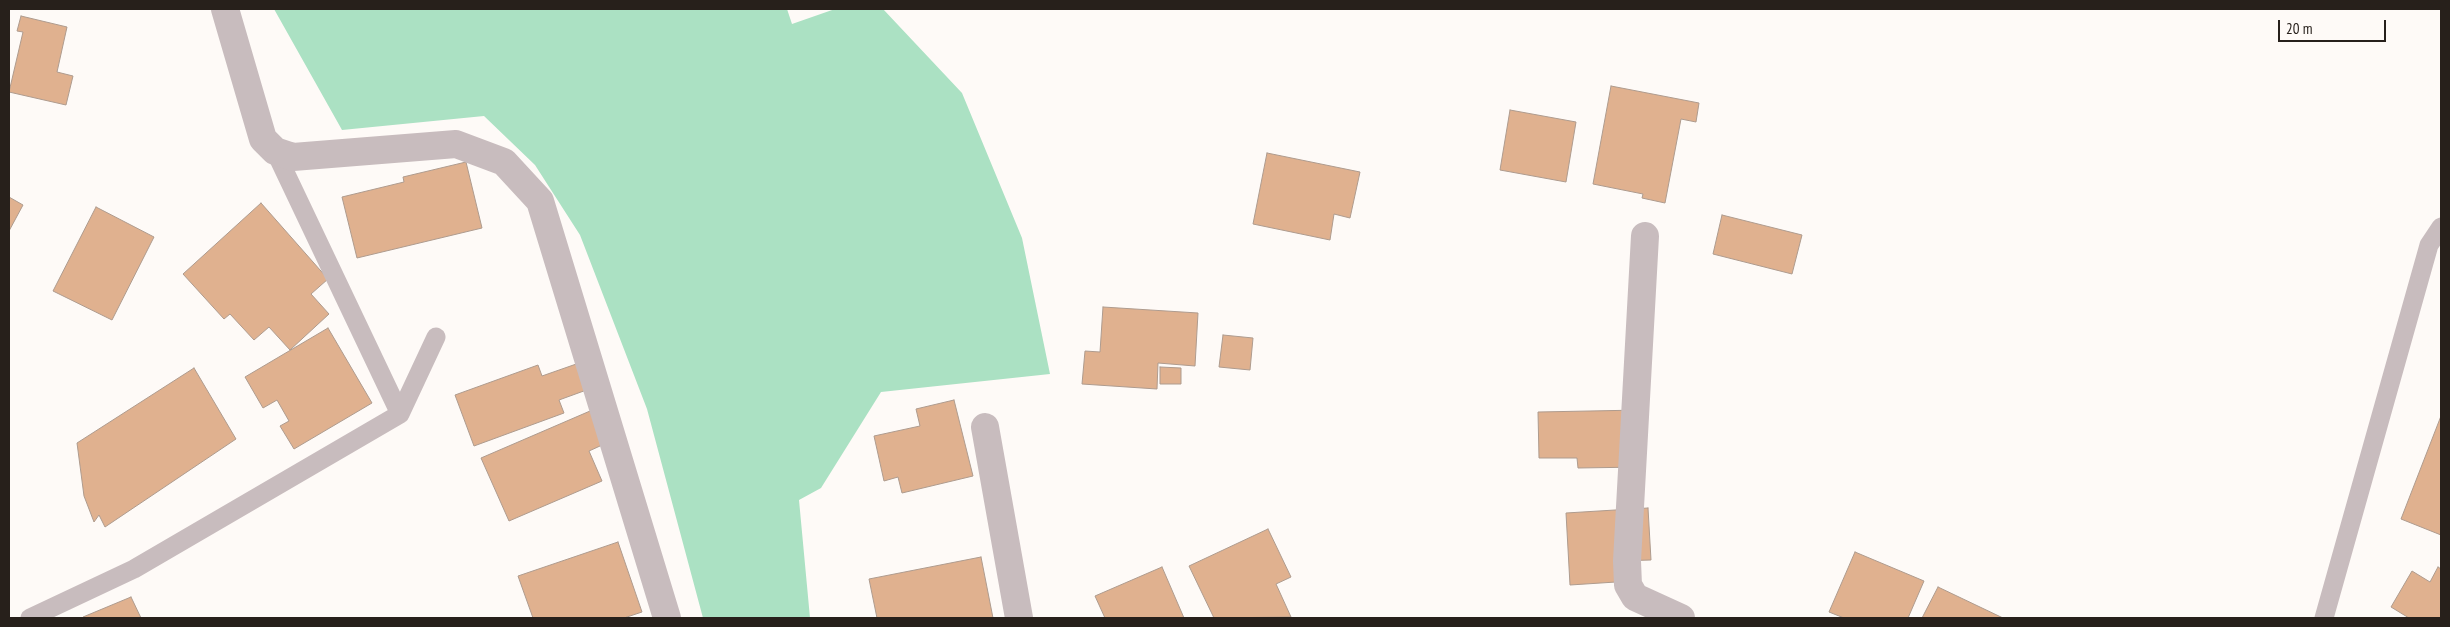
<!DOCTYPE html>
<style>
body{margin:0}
#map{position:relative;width:2450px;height:627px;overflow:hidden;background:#fefaf7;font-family:"PT Sans Narrow",sans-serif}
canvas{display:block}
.frame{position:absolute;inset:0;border:10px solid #27201b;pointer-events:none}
.scale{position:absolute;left:2278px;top:20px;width:108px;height:22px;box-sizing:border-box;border:2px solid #27201b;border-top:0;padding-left:6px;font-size:15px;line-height:18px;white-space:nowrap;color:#27201b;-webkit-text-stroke:4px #fefaf7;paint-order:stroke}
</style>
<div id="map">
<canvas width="2450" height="627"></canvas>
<div class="frame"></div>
<div class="scale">20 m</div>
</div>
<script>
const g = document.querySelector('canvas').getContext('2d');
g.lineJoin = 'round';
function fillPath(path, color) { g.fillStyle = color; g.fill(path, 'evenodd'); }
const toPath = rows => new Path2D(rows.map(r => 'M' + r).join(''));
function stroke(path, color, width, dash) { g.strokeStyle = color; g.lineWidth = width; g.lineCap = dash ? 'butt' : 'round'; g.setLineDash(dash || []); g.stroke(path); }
fillPath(toPath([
 [274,9,787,9,792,24,835,9,883,9,962,93,1022,238,1050,374,881,392,821,488,799,500,810,618,703,618,647,409,580,235,535,165,484,116,342,130]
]), '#abe1c3');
const building = toPath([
 [21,16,67,27,57,72,73,76,66,105,9,92,23,32,17,31,21,16],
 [1611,86,1699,103,1696,122,1681,119,1665,203,1642,198,1643,194,1593,184,1611,86],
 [1510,110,1576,122,1566,182,1500,170,1510,110],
 [1267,153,1360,172,1350,218,1334,214,1330,240,1253,224,1267,153],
 [466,162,482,228,357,258,342,197,404,182,403,177,466,162],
 [9,197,23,205,9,231,9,197],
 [261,203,328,279,311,294,329,314,290,350,269,327,254,340,230,314,224,319,183,274,261,203],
 [96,207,154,237,112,320,53,291,96,207],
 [1722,215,1802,235,1792,274,1713,254,1722,215],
 [1103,307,1198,313,1195,366,1158,363,1157,389,1082,384,1085,351,1100,352,1103,307],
 [328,328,372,403,294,449,280,426,289,421,277,400,263,408,245,377,328,328],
 [1223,335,1253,338,1250,370,1219,367,1223,335],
 [582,362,592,388,559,400,564,413,474,446,455,395,538,365,542,376,582,362],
 [1160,367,1181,368,1181,384,1160,384,1160,367],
 [194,368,236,439,105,527,99,515,94,522,84,496,77,443,194,368],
 [954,400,973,476,902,493,898,477,884,481,874,436,920,426,916,409,954,400],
 [597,408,611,441,589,451,602,481,509,521,481,458,597,408],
 [1641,410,1641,467,1578,468,1577,458,1539,458,1538,412,1641,410],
 [2441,416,2441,535,2401,519,2441,416],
 [1648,508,1651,560,1615,561,1616,582,1570,585,1566,513,1648,508],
 [1268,529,1291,577,1276,584,1291,617,1214,618,1189,566,1268,529],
 [618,542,642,612,624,618,533,618,518,576,618,542],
 [1855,552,1924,581,1908,618,1844,618,1829,612,1855,552],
 [981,557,993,618,877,618,869,579,981,557],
 [1162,567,1184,618,1105,618,1095,596,1162,567],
 [2438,567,2441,569,2441,618,2409,618,2391,607,2412,571,2430,582,2438,567],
 [1938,587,2003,618,1922,618,1938,587],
 [131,597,141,618,83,618,83,617,131,597]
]);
fillPath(building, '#e0b18f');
stroke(building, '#ae9b8e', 1);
stroke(toPath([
 [275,151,400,414,436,337],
 [30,618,134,569,400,414],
 [2324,618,2429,245,2441,227]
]), '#c8bcbe', 19);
stroke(toPath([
 [1645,236,1627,561,1628,585,1635,597,1681,618],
 [985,427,1019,618]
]), '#c8bcbe', 28);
stroke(toPath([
 [225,9,263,139,275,151,293,157,456,144,504,162,540,201,667,618]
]), '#c8bcbe', 28);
</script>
